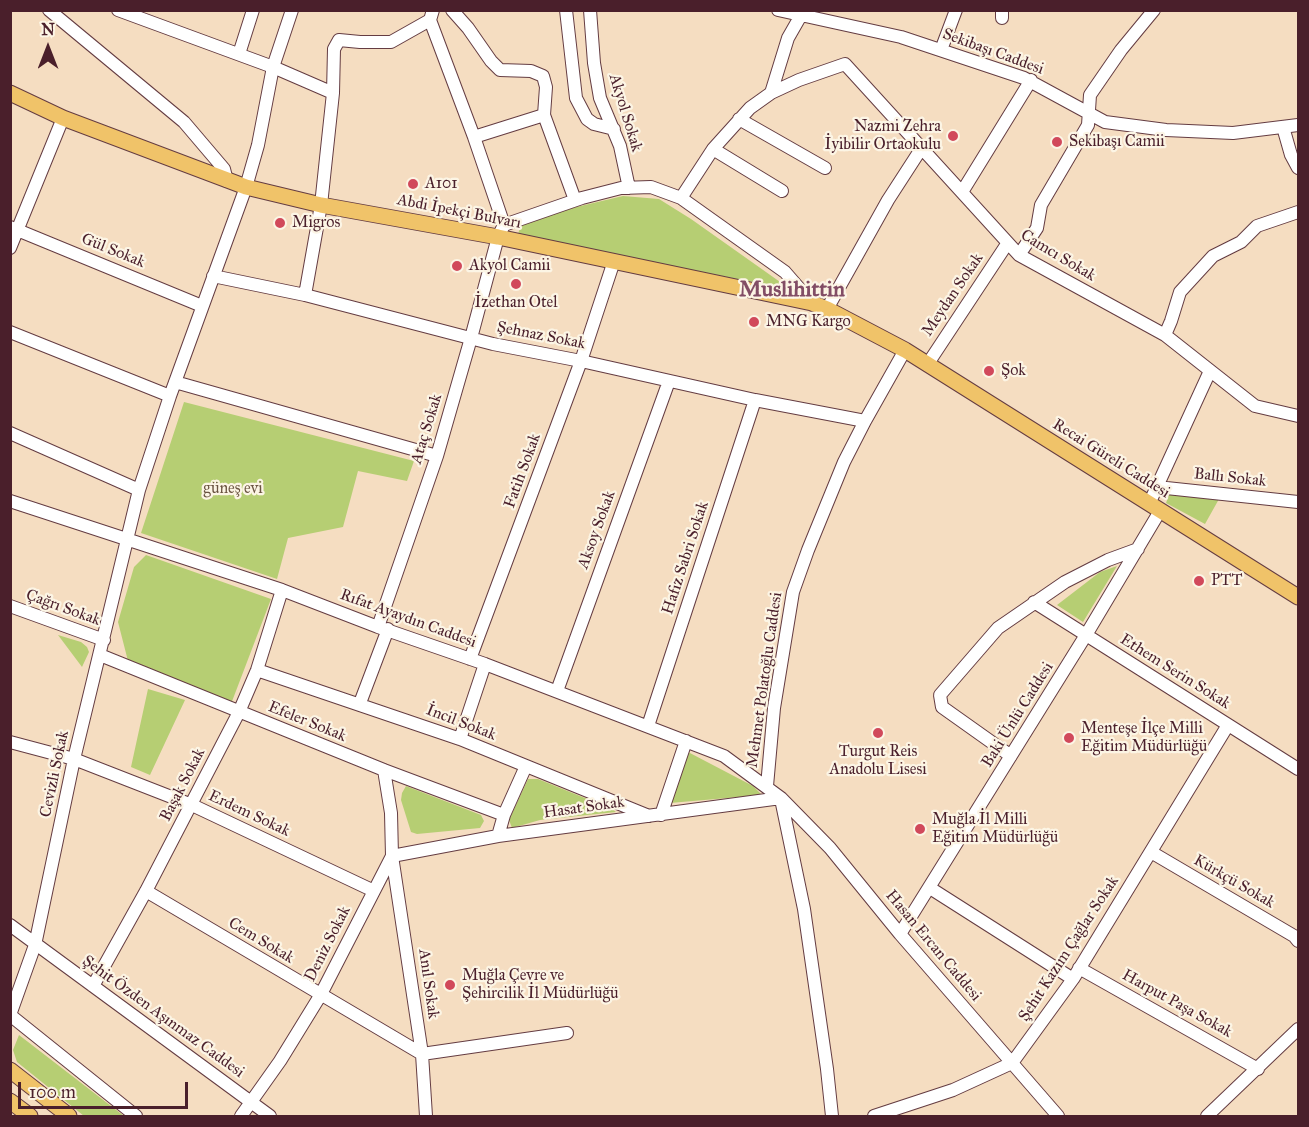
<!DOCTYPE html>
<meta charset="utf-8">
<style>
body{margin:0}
#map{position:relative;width:1309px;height:1127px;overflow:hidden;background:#f5ddc1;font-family:"IM FELL Great Primer",serif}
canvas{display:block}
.frame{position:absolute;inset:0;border:12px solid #4a1f2b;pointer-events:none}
.north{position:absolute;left:18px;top:18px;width:60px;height:60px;-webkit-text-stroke:4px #fcf5e5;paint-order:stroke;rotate:0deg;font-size:16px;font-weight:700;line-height:24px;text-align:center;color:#4a1f2b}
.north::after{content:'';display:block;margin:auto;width:21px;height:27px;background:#4a1f2b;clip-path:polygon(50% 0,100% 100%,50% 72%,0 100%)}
.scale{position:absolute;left:18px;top:1082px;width:170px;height:27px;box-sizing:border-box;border:3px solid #4a1f2b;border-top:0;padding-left:8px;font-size:18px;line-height:21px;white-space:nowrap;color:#4a1f2b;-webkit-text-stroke:4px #fcf5e5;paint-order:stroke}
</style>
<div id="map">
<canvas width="1309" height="1127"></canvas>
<div class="frame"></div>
<div class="north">N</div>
<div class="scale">100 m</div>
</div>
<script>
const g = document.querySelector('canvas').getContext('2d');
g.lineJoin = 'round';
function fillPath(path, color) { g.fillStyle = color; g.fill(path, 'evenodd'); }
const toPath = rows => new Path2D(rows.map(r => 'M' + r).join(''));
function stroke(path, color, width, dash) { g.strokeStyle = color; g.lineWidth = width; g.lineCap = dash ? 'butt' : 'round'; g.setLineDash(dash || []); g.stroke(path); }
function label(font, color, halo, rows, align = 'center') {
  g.font = font + ' "IM FELL Great Primer",serif'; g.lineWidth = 4.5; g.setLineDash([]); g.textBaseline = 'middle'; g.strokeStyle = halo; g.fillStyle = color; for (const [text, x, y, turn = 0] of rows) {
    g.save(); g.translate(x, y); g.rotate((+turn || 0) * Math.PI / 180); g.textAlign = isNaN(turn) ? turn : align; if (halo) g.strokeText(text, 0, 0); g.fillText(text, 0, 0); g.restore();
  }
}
fillPath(toPath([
 [623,196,659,199,691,219,790,289,517,237,521,225,555,212],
 [184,402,414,461,407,481,358,471,343,527,288,538,277,579,141,533],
 [1170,492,1219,499,1205,524,1166,503],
 [146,555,271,599,231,704,128,661,118,622,134,567],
 [1117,566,1083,622,1057,605,1100,572],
 [58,635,81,642,87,647,89,652,82,667],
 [148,689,185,700,150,775,131,767],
 [688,752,753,786,762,795,670,803],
 [528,779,538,779,612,809,616,812,540,820,512,828,509,820],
 [406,786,481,815,484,821,480,828,417,834,411,832,401,800,402,793],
 [19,1035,124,1116,84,1116,17,1062,13,1050]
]), '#b6ce73');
const minor = toPath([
 [49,10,184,122,224,169,227,181],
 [118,10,273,67,333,93],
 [452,10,468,28,491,61,500,70,531,71,543,76,546,87,544,115,575,200],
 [566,10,576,98,587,119,594,124,614,129],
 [590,10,594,63,600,98,620,146,629,188],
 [778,10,901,37,1024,78,1105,122,1166,130,1233,133,1298,125],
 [1002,10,1002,18],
 [941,50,956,10],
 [239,54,253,10],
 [771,93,788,38,804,10],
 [739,119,825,168],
 [1283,127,1291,155,1298,168],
 [474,137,544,115],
 [713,149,782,191],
 [962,192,1031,80],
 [681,198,713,149,750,108,771,93,799,80,845,64,1019,255,1165,335,1255,406,1298,416],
 [504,225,582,198,621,188,651,187,681,198,785,272,812,303],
 [10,227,202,306],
 [10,248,63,118],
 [1019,255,1037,228,1041,205,1088,125,1090,95,1121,50,1154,10],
 [213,276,305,295,493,344,581,361,755,400,865,421],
 [305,295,321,205,333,93,334,49,339,40,360,42,391,42,430,20,433,10],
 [827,309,888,200,921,149],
 [10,332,170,396],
 [1165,335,1171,321,1180,292,1213,256,1241,242,1257,226,1298,212],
 [927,365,1007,244],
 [175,382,437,456],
 [10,433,139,490],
 [1157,487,1298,502],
 [10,501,282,590,378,627,485,664,724,756,781,798,830,848,900,934,1058,1116],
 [1149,504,1210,371],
 [1034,602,1298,769],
 [10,606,104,640],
 [378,627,437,456,471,338,498,237,504,225,474,137,430,20],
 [100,655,384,770,504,815],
 [470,659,581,361,614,261],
 [257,670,460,739,649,816],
 [557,691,669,381],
 [360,703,388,629],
 [648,726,755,400],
 [460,739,485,664],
 [10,742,74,759,192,805,374,891],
 [1011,756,942,707,940,695,998,628,1065,582,1108,560,1138,549],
 [767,786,774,708,793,592,808,550,844,462,865,421,905,350],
 [781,799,804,909,827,1069,832,1116],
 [661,815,686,741],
 [498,836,504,815,526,766],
 [1151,852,1294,936,1298,941],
 [930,888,1073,979],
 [146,891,422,1054,567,1033],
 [10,925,270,1116],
 [900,934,1086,635,1160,511],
 [1079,968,1258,1069],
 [93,986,146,891,239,712,257,670,282,590],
 [10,1015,35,945,74,759,139,490,170,396,246,187,258,145,273,67,292,10],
 [10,1015,136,1116],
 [241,1116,280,1061,320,996,392,856,391,813,384,770],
 [426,1116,422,1054,392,856,498,836,781,798],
 [874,1116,953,1090,1012,1063,1073,979,1228,725],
 [1207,1116,1298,1029]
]);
const major = toPath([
 [10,93,63,118,246,187,321,205,498,237,812,303,827,309,905,350,1298,597],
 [10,1070,69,1116],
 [10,1101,30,1116]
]);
stroke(minor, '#643c42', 14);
stroke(major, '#643c42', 17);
stroke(minor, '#fff', 12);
stroke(major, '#f0c369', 15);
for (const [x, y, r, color] of [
 [953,136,6,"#d1495b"],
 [1057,142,6,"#d1495b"],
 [413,184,6,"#d1495b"],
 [280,223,6,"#d1495b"],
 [457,266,6,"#d1495b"],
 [516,284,6,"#d1495b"],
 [754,322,6,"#d1495b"],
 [989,371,6,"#d1495b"],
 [1199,581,6,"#d1495b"],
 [878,733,6,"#d1495b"],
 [1069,738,6,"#d1495b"],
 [920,829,6,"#d1495b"],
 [450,985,6,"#d1495b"]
]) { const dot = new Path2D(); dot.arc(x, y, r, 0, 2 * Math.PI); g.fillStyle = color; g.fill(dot); stroke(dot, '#fcf5e5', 2); }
label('16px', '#4a1f2b', '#fcf5e5', [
 ["Sekibaşı Caddesi",993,52,20],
 ["Akyol Sokak",625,113,73],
 ["Abdi İpekçi Bulvarı",459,212,11],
 ["Gül Sokak",113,251,22],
 ["Camcı Sokak",1058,256,31],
 ["Meydan Sokak",953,295,-56],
 ["Şehnaz Sokak",541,336,11],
 ["Ataç Sokak",427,429,-73],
 ["Recai Güreli Caddesi",1111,459,32],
 ["Fatih Sokak",523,471,-70],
 ["Ballı Sokak",1230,478,6],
 ["Aksoy Sokak",597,530,-70],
 ["Hafız Sabri Sokak",686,558,-72],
 ["Çağrı Sokak",63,608,20],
 ["Rıfat Ayaydın Caddesi",408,619,20],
 ["Ethem Serin Sokak",1175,672,32],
 ["Mehmet Polatoğlu Caddesi",765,680,-82],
 ["Baki Ünlü Caddesi",1018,715,-58],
 ["Efeler Sokak",307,722,22],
 ["İncil Sokak",461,723,21],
 ["Cevizli Sokak",55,774,-78],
 ["Başak Sokak",183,785,-63],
 ["Hasat Sokak",584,808,-8],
 ["Erdem Sokak",249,814,25],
 ["Kürkçü Sokak",1234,882,30],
 ["Cem Sokak",261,941,31],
 ["Deniz Sokak",328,944,-63],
 ["Hasan Ercan Caddesi",933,946,50],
 ["Şehit Kazım Çağlar Sokak",1069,949,-57],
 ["Anıl Sokak",428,984,82],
 ["Harput Paşa Sokak",1177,1004,29],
 ["Şehit Özden Aşınmaz Caddesi",163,1017,36]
]);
label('16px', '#4a1f2b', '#fcf5e5', [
 ["Nazmi Zehra",941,127,"right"],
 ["İyibilir Ortaokulu",941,145,"right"],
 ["Sekibaşı Camii",1069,142],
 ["A101",425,184],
 ["Migros",292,223],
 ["Akyol Camii",469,266],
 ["İzethan Otel",516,303,"center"],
 ["MNG Kargo",766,322],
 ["Şok",1001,371],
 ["PTT",1211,581],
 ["Menteşe İlçe Milli",1081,729],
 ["Eğitim Müdürlüğü",1081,747],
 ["Turgut Reis",878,752,"center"],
 ["Anadolu Lisesi",878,770,"center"],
 ["Muğla İl Milli",932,820],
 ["Eğitim Müdürlüğü",932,838],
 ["Muğla Çevre ve",462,976],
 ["Şehircilik İl Müdürlüğü",462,994]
], 'left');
label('16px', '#6a5441', '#fcf5e5', [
 ["güneş evi",233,489]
]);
label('bold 22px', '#824d65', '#fcf5e5', [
 ["Muslihittin",792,291]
]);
</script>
